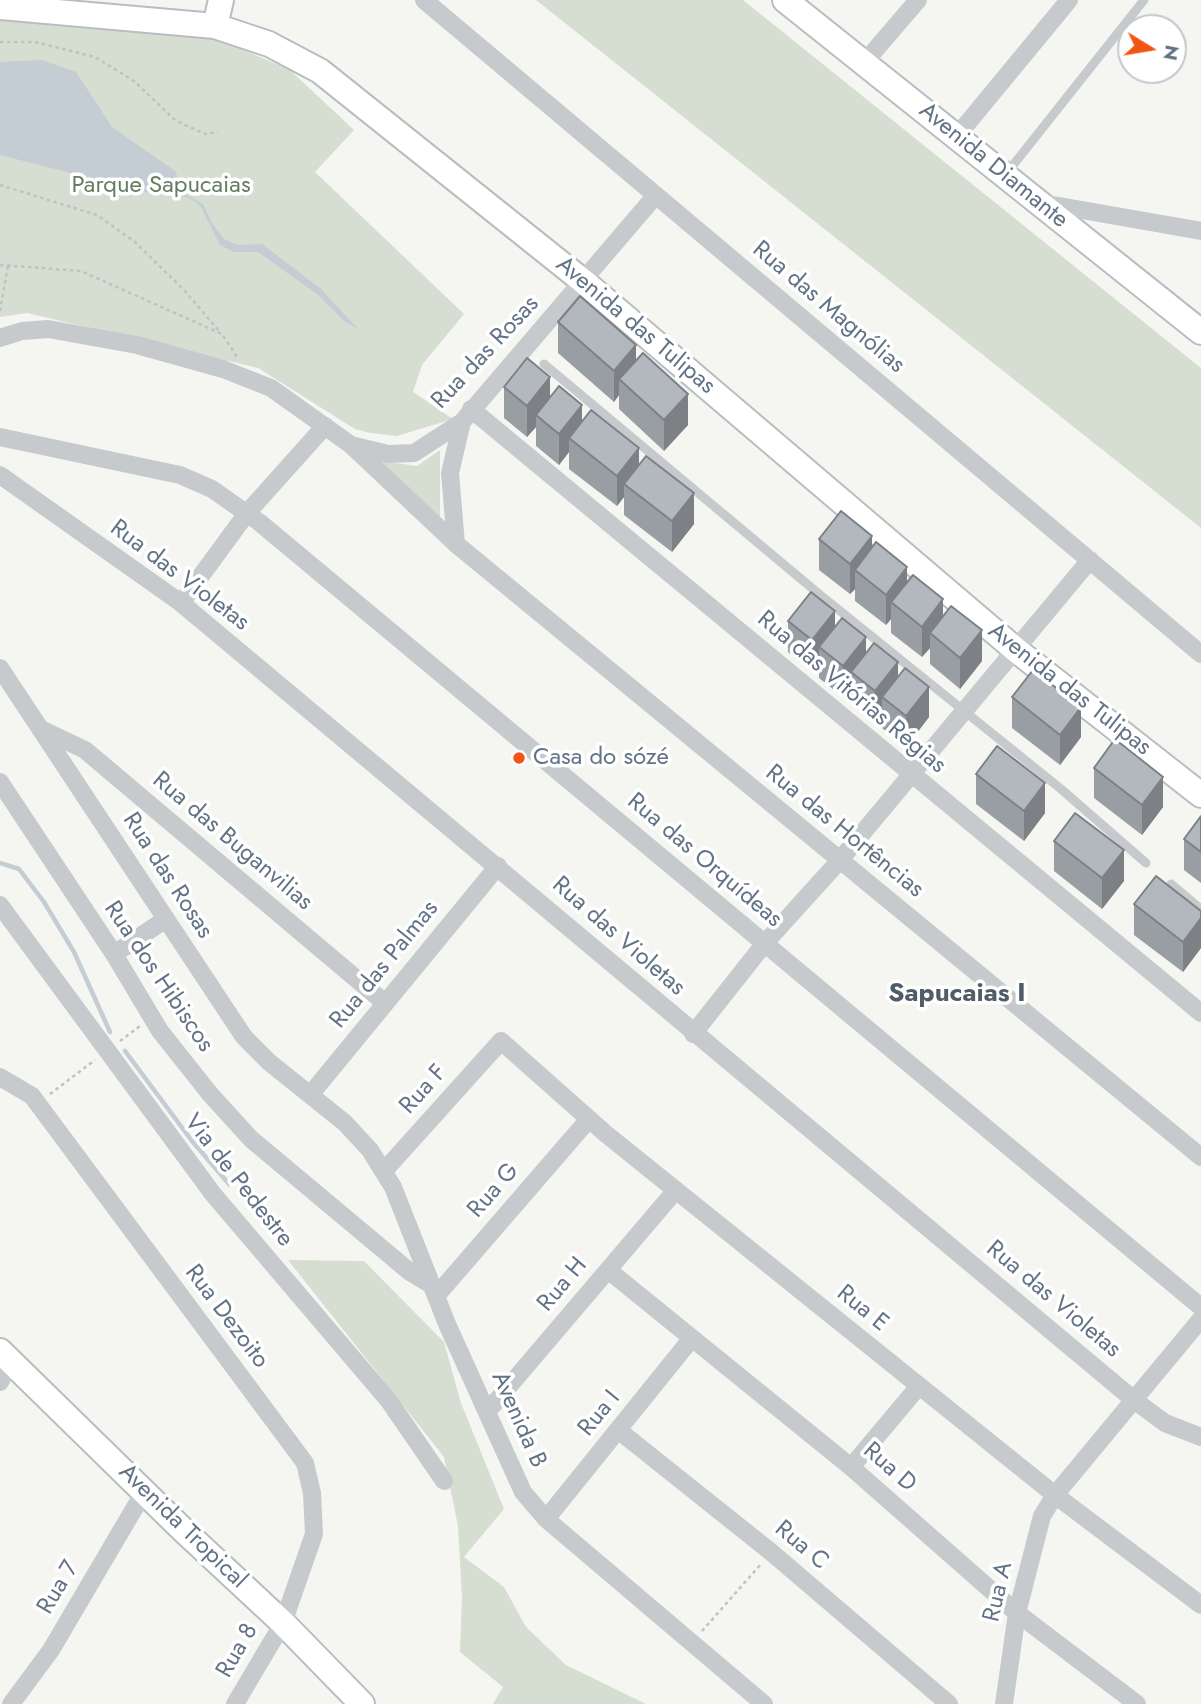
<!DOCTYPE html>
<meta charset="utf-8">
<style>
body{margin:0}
#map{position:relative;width:1201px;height:1704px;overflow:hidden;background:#f5f6f1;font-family:Jost,sans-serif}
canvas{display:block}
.north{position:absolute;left:1117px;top:14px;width:70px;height:70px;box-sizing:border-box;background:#fff;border:2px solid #c0c7ce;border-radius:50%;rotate:101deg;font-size:19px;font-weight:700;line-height:28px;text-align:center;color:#627385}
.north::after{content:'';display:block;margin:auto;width:24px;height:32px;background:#f25415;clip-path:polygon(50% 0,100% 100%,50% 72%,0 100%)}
</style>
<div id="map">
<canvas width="1201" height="1704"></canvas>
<div class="north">N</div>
</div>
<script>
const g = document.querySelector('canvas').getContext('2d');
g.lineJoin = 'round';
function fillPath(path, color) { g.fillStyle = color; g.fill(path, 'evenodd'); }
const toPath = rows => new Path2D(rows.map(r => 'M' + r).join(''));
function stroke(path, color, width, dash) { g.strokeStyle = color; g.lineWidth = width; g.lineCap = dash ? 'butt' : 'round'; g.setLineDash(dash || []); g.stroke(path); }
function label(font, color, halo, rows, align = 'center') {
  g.font = font + ' Jost,sans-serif'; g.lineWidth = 7; g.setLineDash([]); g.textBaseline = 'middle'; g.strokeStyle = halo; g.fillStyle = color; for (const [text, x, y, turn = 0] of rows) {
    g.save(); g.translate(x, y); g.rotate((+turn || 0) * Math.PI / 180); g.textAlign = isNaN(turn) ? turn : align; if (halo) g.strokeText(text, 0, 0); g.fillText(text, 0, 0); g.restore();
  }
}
fillPath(toPath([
 [536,0,743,0,1201,368,1201,528],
 [0,20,216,38,290,70,354,130,315,172,464,314,422,365,413,392,453,419,397,436,370,433,355,429,258,368,27,313,0,317],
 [440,450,440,522,381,461,417,466],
 [288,1260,364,1261,444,1342,461,1403,504,1509,464,1557,504,1587,526,1627,566,1665,646,1704,493,1704,503,1687,460,1652,462,1597,458,1526,444,1457]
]), '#d6ded2');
fillPath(toPath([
 [42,60,76,72,112,127,175,171,185,194,203,204,213,225,224,239,237,245,262,244,321,289,358,329,344,321,318,295,258,252,234,252,220,245,201,207,193,200,181,195,150,193,0,155,0,62]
]), '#c4cdd3');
stroke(toPath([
 [0,863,19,869,44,902,74,952,110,1032],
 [125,1051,192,1141,229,1184]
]), '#c4cdd3', 4.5);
const secondary = toPath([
 [785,0,1201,332],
 [0,7,215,26,269,44,320,71,584,282,1016,650,1201,795],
 [215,26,221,0],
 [0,1351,182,1529,283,1623,362,1704]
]);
stroke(secondary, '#b9bdc2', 28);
stroke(toPath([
 [0,42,35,42,95,57,134,81,176,121,205,134,218,132],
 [0,185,97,215,135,242,184,290,219,331],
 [0,265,81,271,222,334,237,357],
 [0,311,8,266],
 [120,1041,140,1026],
 [50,1094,95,1060],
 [702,1631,762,1563]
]), '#c0c1c3', 2.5, [3.5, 3.5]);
stroke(toPath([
 [1006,174,1144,0],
 [544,364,819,594,1061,789,1146,863],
 [1171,884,1201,909]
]), '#c7cacd', 9);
stroke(toPath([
 [424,0,1201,654],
 [864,63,918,0],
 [956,137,1069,0],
 [1042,203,1201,231],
 [0,338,22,331,48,329,137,345,223,369,271,388,351,445,388,454,414,453,462,422,656,195],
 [471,409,1201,1013],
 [0,437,180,475,212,489,259,522,1201,1307],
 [351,445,456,544,1201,1157],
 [0,475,181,603,1134,1400,1165,1423,1201,1437],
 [456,544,450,473,462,422],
 [181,603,247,513,325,426],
 [0,668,244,1037,269,1062,345,1123,370,1150,393,1187,447,1324,523,1492,546,1519,764,1704],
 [41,729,85,750,385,1003],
 [0,782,114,954,160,1031,210,1094,251,1139,410,1272,430,1284],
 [0,905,213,1194,389,1401,444,1481],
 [114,954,166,919],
 [693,1034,765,943,840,860,1090,560],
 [0,1077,32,1096,305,1463,312,1493,314,1534,283,1623,235,1704],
 [310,1095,498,866],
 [384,1171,501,1041,606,1134,1055,1495,1201,1605],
 [608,1270,851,1467,1017,1613,1137,1704],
 [436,1296,589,1119],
 [0,1382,11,1362],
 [487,1412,676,1190],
 [618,1430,771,1552,949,1704],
 [851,1467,919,1386],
 [546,1519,692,1338],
 [11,1704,51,1650,144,1492],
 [1004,1704,1017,1613,1042,1516,1055,1495,1201,1319]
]), '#c7cacd', 18);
stroke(secondary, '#fff', 24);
fillPath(toPath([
 [558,322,636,360,688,425,664,451,619,409,619,395,614,402,558,353],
 [504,387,550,396,639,465,694,524,672,552,624,515,624,497,617,506,569,469,569,452,559,465,536,446,536,427,527,437,504,418],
 [819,539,872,548,943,616,982,661,960,689,930,664,930,648,922,657,891,633,891,619,886,625,855,601,855,589,850,594,819,570],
 [788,621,835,627,866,654,898,677,929,717,906,747,882,728,882,712,875,722,851,703,851,686,843,697,819,678,819,661,812,671,788,652],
 [1012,697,1081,737,1060,765,1012,728],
 [1094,768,1163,807,1142,835,1094,798],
 [976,774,1045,813,1024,841,976,804],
 [1201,816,1201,883,1184,870,1184,839],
 [1054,841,1124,881,1102,909,1054,871],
 [1134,904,1201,911,1201,948,1183,972,1134,935]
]), '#999ea3');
fillPath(toPath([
 [636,345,636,376,619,379,619,395,614,402,614,371],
 [550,377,550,408,536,415,536,427,527,437,527,406],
 [688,394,688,425,664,451,664,420],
 [582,405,582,435,569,438,569,452,559,465,559,434],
 [639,448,639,478,624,484,624,497,617,506,617,476],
 [694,493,694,524,672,552,672,521],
 [872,536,872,567,855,570,855,589,850,594,850,564],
 [907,567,907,598,891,602,891,619,886,625,886,595],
 [943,599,943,630,930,633,930,648,922,657,922,627],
 [835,611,835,641,819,647,819,661,812,671,812,640],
 [982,630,982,661,960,689,960,658],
 [866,637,866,667,851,672,851,686,843,697,843,666],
 [898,662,898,692,882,697,882,712,875,722,875,691],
 [929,687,929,717,906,747,906,716],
 [1081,707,1081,737,1060,765,1060,735],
 [1163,777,1163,807,1142,835,1142,805],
 [1045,783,1045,813,1024,841,1024,811],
 [1124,850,1124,881,1102,909,1102,878],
 [1201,918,1201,948,1183,972,1183,942]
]), '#7d8185');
const building = toPath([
 [580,296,636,345,614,371,558,322,580,296],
 [643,353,688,394,664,420,619,379,643,353],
 [527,358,550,377,527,406,504,387,527,358],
 [559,386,582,405,559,434,536,415,559,386],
 [591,410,639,448,617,476,569,438,591,410],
 [646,456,694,493,672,521,624,484,646,456],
 [841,511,872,536,850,564,819,539,841,511],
 [876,542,907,567,886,595,855,570,876,542],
 [913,575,943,599,922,627,891,602,913,575],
 [811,592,835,611,812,640,788,621,811,592],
 [951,606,982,630,960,658,930,633,951,606],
 [842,618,866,637,843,666,819,647,842,618],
 [874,643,898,662,875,691,851,672,874,643],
 [905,668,929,687,906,716,882,697,905,668],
 [1033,670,1081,707,1060,735,1012,697,1033,670],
 [1115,739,1163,777,1142,805,1094,768,1115,739],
 [997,746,1045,783,1024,811,976,774,997,746],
 [1075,813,1124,850,1102,878,1054,841,1075,813],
 [1201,816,1201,852,1184,839,1201,816],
 [1156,876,1201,911,1201,918,1183,942,1134,904,1156,876]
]);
fillPath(building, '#b2b8be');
stroke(building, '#7d8185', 2);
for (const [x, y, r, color] of [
 [519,758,7,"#f25415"]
]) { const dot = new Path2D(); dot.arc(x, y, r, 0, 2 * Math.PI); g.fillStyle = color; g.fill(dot); stroke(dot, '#fff', 2.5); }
label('24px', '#627385', '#fff', [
 ["Avenida Diamante",993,166,39],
 ["Rua das Magnólias",828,308,40],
 ["Avenida das Tulipas",635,326,40],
 ["Rua das Rosas",486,353,-47],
 ["Rua das Violetas",179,576,37],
 ["Avenida das Tulipas",1069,690,38],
 ["Rua das Vitórias Régias",851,693,40],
 ["Rua das Hortências",844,832,39],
 ["Rua das Buganvilias",232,842,40],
 ["Rua das Orquídeas",704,861,40],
 ["Rua das Rosas",167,876,57],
 ["Rua das Violetas",618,937,41],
 ["Rua das Palmas",385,965,-51],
 ["Rua dos Hibiscos",158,977,56],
 ["Rua F",424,1090,-48],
 ["Via de Pedestre",238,1181,52],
 ["Rua G",494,1191,-49],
 ["Rua H",563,1285,-50],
 ["Rua das Violetas",1053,1300,40],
 ["Rua E",862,1309,39],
 ["Rua Dezoito",226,1317,53],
 ["Rua I",600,1414,-51],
 ["Avenida B",518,1420,66],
 ["Rua D",889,1468,41],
 ["Avenida Tropical",182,1527,44],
 ["Rua C",801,1546,40],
 ["Rua 7",59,1588,-59],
 ["Rua A",999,1592,-77],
 ["Rua 8",238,1651,-60]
]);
label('24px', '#657c61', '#fff', [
 ["Parque Sapucaias",161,186]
]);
label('24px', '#627385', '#fff', [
 ["Casa do sózé",533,758]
], 'left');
label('bold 26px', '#505d69', '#fff', [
 ["Sapucaias I",957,995]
]);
</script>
